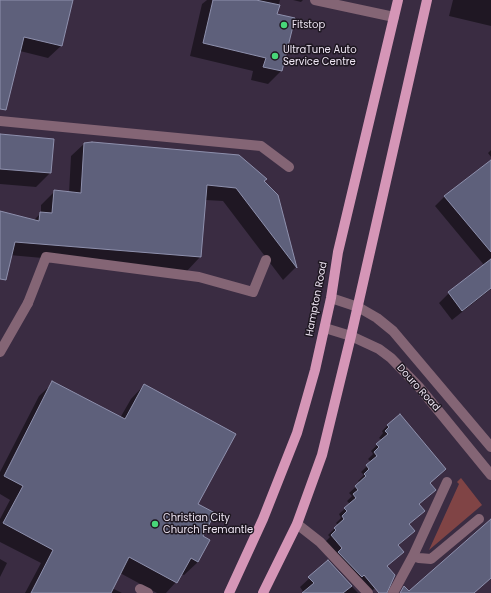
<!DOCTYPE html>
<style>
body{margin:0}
canvas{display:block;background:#3a2c42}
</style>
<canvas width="491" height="593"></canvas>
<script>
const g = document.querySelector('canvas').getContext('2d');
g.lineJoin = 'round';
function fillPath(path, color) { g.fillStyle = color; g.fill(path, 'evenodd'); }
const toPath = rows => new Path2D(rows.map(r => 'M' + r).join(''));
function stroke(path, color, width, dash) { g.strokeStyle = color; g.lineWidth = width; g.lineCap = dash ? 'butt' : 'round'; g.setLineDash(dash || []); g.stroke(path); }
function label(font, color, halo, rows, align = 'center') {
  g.font = font + ' Poppins,sans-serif'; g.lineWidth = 3; g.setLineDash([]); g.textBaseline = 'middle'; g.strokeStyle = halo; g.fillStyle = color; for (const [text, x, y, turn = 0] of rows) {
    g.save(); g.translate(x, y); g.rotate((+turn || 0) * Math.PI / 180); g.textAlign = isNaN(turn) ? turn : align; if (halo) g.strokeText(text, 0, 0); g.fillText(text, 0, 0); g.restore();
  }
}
fillPath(toPath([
 [461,478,482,505,429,550,459,484,457,482]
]), '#804445');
fillPath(toPath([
 [0,0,72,0,61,46,48,58,20,51,7,102,0,109],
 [207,0,280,0,276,15,294,19,281,71,268,84,251,80,253,71,190,56,202,4],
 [293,0,303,0,301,2],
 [453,0,491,0,491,26,449,16],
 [0,135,50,173,36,187,0,184],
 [85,143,239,156,277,195,296,267,283,280,223,201,205,200,200,257,187,271,9,255,0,277,0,212,33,221,41,213,41,205,55,191,69,193,71,156],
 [491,150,491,157,488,153],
 [491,161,491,289,452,320,439,303,449,293,484,265,435,206,445,196],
 [53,383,120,418,131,399,144,385,196,504,201,537,198,562,184,575,181,574,176,582,166,593,157,593,120,573,112,588,122,593,25,593,41,563,0,542,0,519,10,500,0,494,0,472,39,396],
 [388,425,429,483,408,525,413,531,398,546,386,566,386,579,369,593,325,542,330,537,328,535,338,525,336,523,341,518,339,514,350,504,347,501,352,496,349,493,360,483,358,481,364,475,361,472,371,462,368,459,373,454,371,451,382,440,379,438,383,433,382,431],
 [0,559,7,563,0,577],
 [328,561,358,593,304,593,300,587]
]), '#0007');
const building = toPath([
 [0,0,73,0,62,46,24,37,6,110,0,109,0,0],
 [213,0,256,0,280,5,277,14,295,18,282,71,263,67,266,58,203,43,213,0],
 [0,134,54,139,51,173,0,169,0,134],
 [92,142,239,155,267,179,264,181,278,195,297,268,236,188,207,185,201,257,15,242,6,280,0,279,0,211,39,221,40,212,52,213,54,190,81,193,84,143,92,142],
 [491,160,491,252,444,196,491,160],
 [491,259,491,288,462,311,448,292,491,259],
 [52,381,125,419,144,384,236,434,198,504,215,513,203,536,210,540,198,562,191,558,177,583,129,557,111,593,31,593,53,550,3,523,23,486,4,476,52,381],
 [400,414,446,469,430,483,436,490,419,504,425,511,409,524,415,531,398,545,404,552,387,566,395,575,387,593,379,593,364,575,362,577,338,552,342,548,331,535,336,530,334,528,344,519,342,516,347,511,344,508,356,498,353,494,358,490,355,486,366,476,364,474,369,469,366,465,377,456,374,452,379,447,376,444,388,434,385,431,389,427,387,425,400,414],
 [491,519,491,578,474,593,400,593,404,586,409,591,491,519],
 [328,560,352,586,343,593,302,593,314,583,308,577,328,560]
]);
fillPath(building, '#5e607b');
stroke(building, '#8e90ad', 1);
stroke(toPath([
 [315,0,394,17],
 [0,121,261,146,289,167],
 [28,303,46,257,199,277,253,292,266,260],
 [140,589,148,593]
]), '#846575', 10);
stroke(toPath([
 [0,352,28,303],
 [297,524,320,542,368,593],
 [413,556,419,558,431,559,479,519],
 [393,593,413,556,447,482]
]), '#846575', 10);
stroke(toPath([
 [331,298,358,307,377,318,393,331,491,447],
 [325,328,351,336,379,349,391,358,419,387,491,475]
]), '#846575', 10);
stroke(toPath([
 [229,593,263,519,297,433,315,370,331,298,338,252,398,0],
 [263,593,297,524,322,455,351,336,427,0]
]), '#d596b7', 10);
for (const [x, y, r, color] of [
 [284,25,4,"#48d779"],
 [275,56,4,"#48d779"],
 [155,524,4,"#48d779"]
]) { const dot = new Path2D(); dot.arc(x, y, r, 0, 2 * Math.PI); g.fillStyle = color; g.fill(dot); stroke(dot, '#1e1721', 1.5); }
label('10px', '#ede4f2', '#1e1721', [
 ["Fitstop",292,25],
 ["UltraTune Auto",283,50],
 ["Service Centre",283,62],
 ["Christian City",163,518],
 ["Church Fremantle",163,530]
], 'left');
label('10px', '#ede4f2', '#1e1721', [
 ["Hampton Road",317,299,-79],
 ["Douro Road",418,388,48]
]);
</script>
